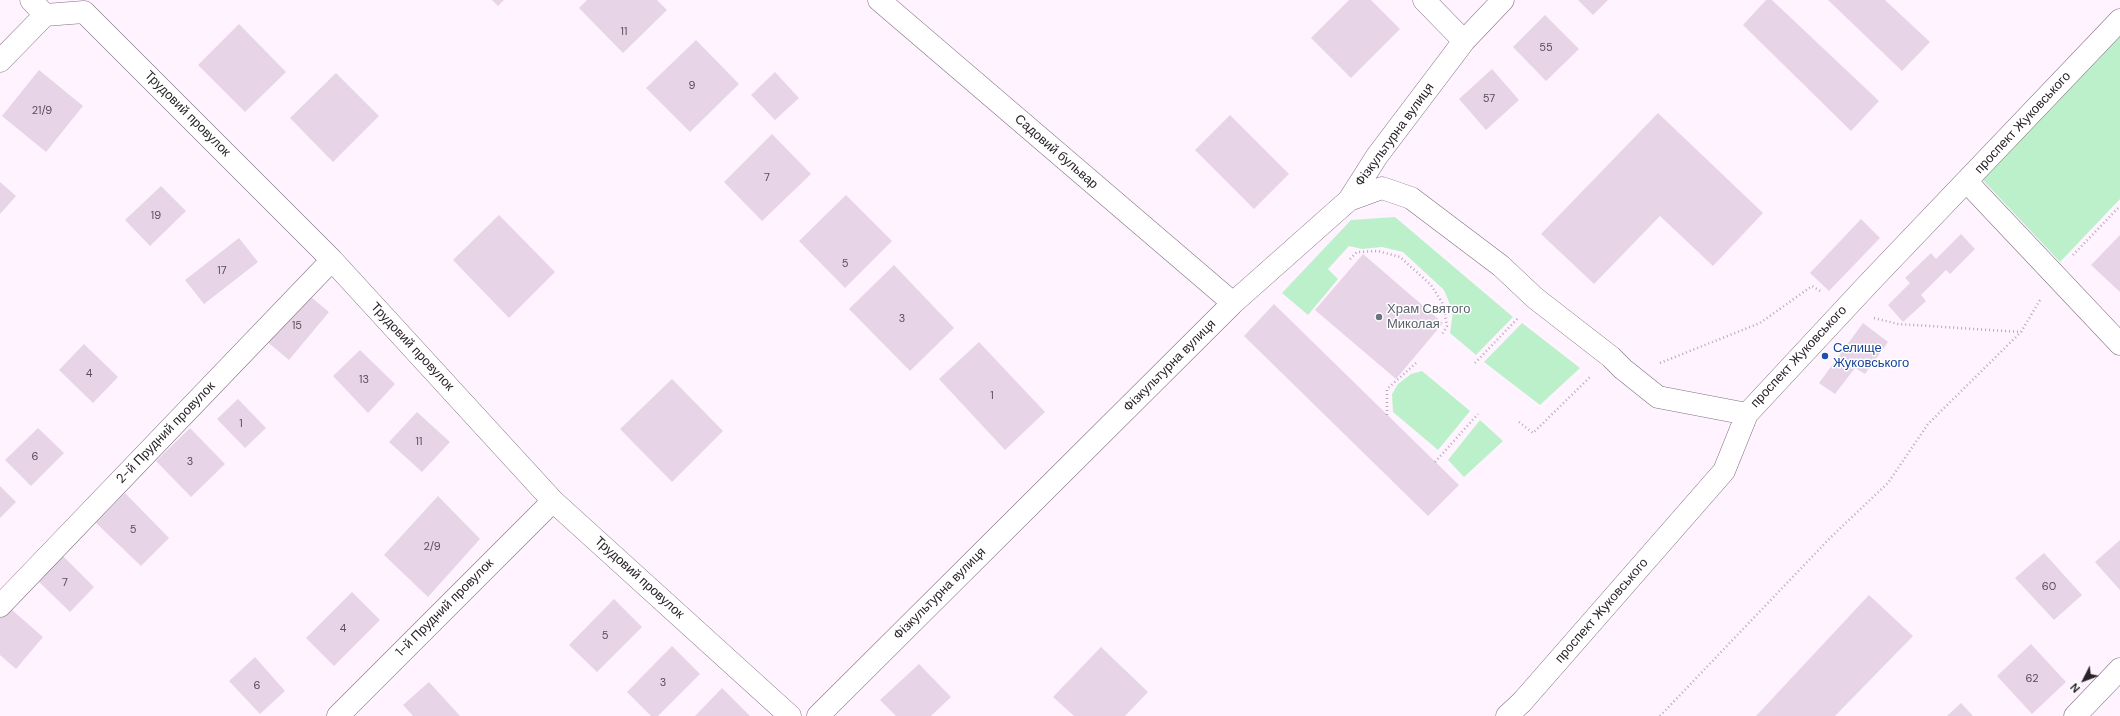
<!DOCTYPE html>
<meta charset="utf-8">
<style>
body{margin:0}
#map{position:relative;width:2120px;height:716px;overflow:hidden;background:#fff3ff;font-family:"DM Sans",sans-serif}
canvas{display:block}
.north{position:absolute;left:2064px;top:660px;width:40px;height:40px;-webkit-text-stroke:3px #fff;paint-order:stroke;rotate:228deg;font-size:11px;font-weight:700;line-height:16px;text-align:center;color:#292229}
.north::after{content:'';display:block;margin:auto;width:14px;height:18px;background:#292229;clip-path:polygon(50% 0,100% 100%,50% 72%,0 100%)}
</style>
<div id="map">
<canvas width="2120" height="716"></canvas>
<div class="north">N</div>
</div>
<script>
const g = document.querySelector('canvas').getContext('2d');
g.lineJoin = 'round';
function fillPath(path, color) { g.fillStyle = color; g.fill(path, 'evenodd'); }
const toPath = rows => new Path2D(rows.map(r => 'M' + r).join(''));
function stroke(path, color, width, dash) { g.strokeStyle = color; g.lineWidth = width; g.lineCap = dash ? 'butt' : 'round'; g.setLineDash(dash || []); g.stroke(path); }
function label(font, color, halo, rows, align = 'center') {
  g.font = font + ' "DM Sans",sans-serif'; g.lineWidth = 3; g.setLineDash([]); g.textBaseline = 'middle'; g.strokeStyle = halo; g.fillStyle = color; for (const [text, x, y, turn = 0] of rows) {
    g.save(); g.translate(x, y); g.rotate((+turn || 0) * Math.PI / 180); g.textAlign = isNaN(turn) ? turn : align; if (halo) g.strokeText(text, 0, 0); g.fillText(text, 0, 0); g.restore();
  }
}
fillPath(toPath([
 [2120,31,2120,199,2060,262,1979,176],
 [1395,217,1513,317,1476,355,1450,333,1453,312,1444,290,1403,252,1382,247,1362,249,1349,246,1328,269,1338,279,1308,315,1282,293,1351,220],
 [1522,323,1580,368,1540,405,1484,362],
 [1422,371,1470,411,1438,450,1393,412,1392,394,1398,384,1411,374],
 [1480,420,1503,441,1464,477,1448,460]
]), '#bcf0ca');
fillPath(toPath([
 [492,0,504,0,498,6],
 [587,0,657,0,667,10,623,53,579,8],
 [1349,0,1371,0,1400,29,1351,78,1311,38],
 [1578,0,1608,0,1593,15],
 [1766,0,1772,0,1879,101,1851,131,1743,25],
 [1828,0,1885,0,1930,42,1902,71],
 [1545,15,1579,49,1546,81,1513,47],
 [239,24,286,72,245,112,198,65],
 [696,40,739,84,690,132,646,88],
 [1492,69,1519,100,1486,130,1459,99],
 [39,70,83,106,46,152,2,116],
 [775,72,799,98,775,120,751,95],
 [336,73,379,116,333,162,290,118],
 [1658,113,1763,213,1713,266,1660,216,1594,284,1541,234],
 [1230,115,1289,174,1254,209,1195,150],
 [772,134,811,174,762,221,724,182],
 [0,182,16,196,0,214],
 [161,186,186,211,150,246,125,220],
 [846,195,892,241,845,288,799,241],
 [499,215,555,272,509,318,453,260],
 [1861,219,1880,238,1829,291,1810,273],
 [1961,234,1975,249,1950,274,1946,270,1921,295,1926,301,1903,322,1888,305,1910,283,1905,278,1931,253,1936,259],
 [2120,235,2120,292,2091,265],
 [239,238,258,262,204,304,185,280],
 [1363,254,1443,323,1396,379,1315,310],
 [894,265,954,328,910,371,849,309],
 [305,292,329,312,289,360,265,340],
 [1274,304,1459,485,1428,516,1244,336],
 [1863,323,1888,342,1865,374,1855,368,1835,394,1819,383],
 [979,342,1045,412,1005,450,939,379],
 [84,344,118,377,93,403,59,370],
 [360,350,395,384,368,413,333,376],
 [672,379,723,431,672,482,620,429],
 [238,399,266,428,245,448,217,419],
 [417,412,450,442,422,472,389,442],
 [38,428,64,453,31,486,5,460],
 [190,428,225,464,191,497,156,461],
 [0,486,16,502,0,518],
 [125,493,169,538,141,566,96,523],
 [438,496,480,539,428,597,384,555],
 [2120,540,2120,590,2095,562],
 [60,553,94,587,70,612,35,578],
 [2044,553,2082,595,2054,620,2015,578],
 [352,592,380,620,334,666,306,638],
 [1869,595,1913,636,1835,716,1756,716],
 [614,599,642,627,597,672,569,645],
 [4,603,43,637,16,669,0,655,0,607],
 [2031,644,2066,682,2032,714,1997,676],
 [672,646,700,674,658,716,651,716,627,692],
 [1101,647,1148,692,1125,716,1074,716,1053,697],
 [255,657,285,691,260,714,229,681],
 [919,664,951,697,931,716,896,716,880,700],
 [429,682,460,716,413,716,403,705],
 [722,688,750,716,695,716],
 [1961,703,1973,716,1947,716]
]), '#e7d4e7');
const minor = toPath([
 [31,0,45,15,84,12,332,260,553,501,790,716],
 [879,0,1233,303],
 [1424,0,1464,41],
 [0,61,45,15],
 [1967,182,2120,344],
 [1349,200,1382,188,1411,198,1501,266,1535,298,1611,357,1623,369,1658,397,1747,414],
 [0,606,332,260],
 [338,716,553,501],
 [818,716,1233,303,1349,200,1377,156,1464,41,1503,0],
 [1507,716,1522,702,1724,471,1747,414,1869,283,2120,20],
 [2075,716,2120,669]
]);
stroke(minor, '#817081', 23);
stroke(toPath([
 [2073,255,2120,206],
 [1350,259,1357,252,1378,251,1400,257,1431,285,1443,304,1447,326,1441,336],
 [1874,318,1898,324,2021,332,2040,300],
 [1475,363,1518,318],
 [1660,363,1760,323,1812,286,1822,292],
 [1387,415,1387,389,1416,363],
 [1519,422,1533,433,1591,376],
 [1435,462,1478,414],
 [1660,716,1830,538,1888,483,1928,424,2021,332]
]), '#b4aab4', 2.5, [1, 3]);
stroke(minor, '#fff', 22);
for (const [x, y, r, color] of [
 [1379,317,4,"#6b7280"],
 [1825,356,4,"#1a4fb4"]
]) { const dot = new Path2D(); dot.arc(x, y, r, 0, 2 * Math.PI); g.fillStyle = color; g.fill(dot); stroke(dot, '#fff', 1.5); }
label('11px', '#584e58', null, [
 ["11",624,32],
 ["55",1546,48],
 ["9",692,86],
 ["57",1489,99],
 ["21/9",42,111],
 ["7",767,178],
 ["19",156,216],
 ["5",845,264],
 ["17",222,271],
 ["3",902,319],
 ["15",297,326],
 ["4",89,374],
 ["13",364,380],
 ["1",992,396],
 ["1",241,424],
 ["11",419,442],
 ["6",35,457],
 ["3",190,462],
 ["5",133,530],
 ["2/9",432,547],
 ["7",65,583],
 ["60",2049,587],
 ["4",343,629],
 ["5",605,636],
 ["62",2032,679],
 ["3",663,683],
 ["6",257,686]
]);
label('13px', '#292229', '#fff', [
 ["Трудовий провулок",187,114,45],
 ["проспект Жуковського",2023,123,-47],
 ["Фізкультурна вулиця",1395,135,-54],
 ["Садовий бульвар",1056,152,41],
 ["Трудовий провулок",412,347,47],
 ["проспект Жуковського",1799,357,-47],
 ["Фізкультурна вулиця",1170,366,-45],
 ["2-й Прудний провулок",166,433,-46],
 ["Трудовий провулок",639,578,42],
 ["Фізкультурна вулиця",940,594,-45],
 ["1-й Прудний провулок",445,608,-45],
 ["проспект Жуковського",1602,611,-49]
]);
label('13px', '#5b616d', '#fff', [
 ["Храм Святого",1387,310],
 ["Миколая",1387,325]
], 'left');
label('13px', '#164399', '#fff', [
 ["Селище",1833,349],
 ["Жуковського",1833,364]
], 'left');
</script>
